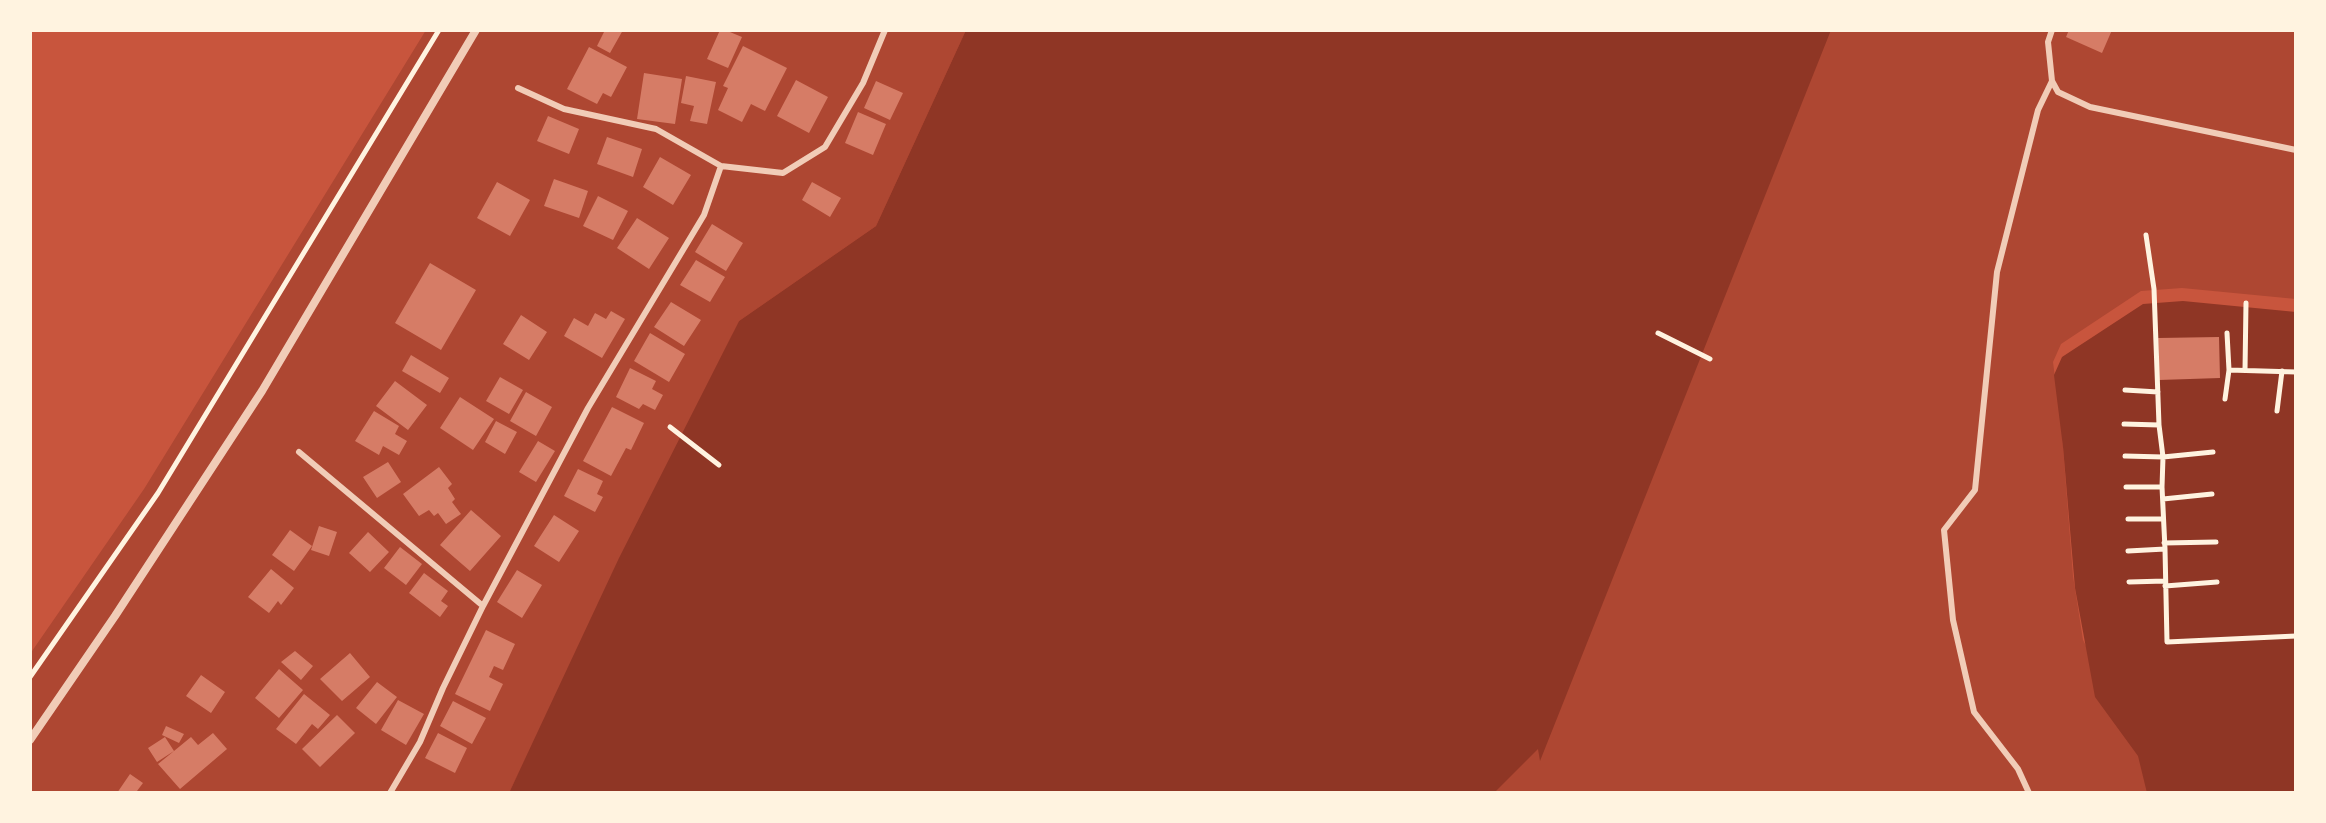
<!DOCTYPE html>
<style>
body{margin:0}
#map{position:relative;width:2326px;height:823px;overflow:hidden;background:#c8553d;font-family:"Titillium Web",sans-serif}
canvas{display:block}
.frame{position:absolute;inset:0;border:32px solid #fff3e0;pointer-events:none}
</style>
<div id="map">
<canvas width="2326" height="823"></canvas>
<div class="frame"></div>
</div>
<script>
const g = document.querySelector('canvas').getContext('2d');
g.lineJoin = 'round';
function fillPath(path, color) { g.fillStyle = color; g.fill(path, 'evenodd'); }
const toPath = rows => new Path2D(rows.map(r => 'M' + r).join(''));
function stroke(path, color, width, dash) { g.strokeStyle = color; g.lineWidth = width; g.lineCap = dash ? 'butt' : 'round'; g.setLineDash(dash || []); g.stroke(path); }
fillPath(toPath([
 [426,30,966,30,876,226,739,321,509,793,30,793,30,654,144,489],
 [1820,30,2296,30,2296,299,2182,288,2141,291,2061,344,2053,362,2062,434,2073,576,2083,640,2136,744,2148,793,1491,793]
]), '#ae4732');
fillPath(toPath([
 [966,30,1831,30,1540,761,1538,749,1494,793,509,793,619,558,739,321,876,226],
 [2183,301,2296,312,2296,793,2147,793,2138,756,2095,697,2075,588,2063,447,2054,375,2062,357,2143,304]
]), '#8f3625');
fillPath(toPath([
 [605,30,623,30,610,53,597,46],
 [720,30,725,30,742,37,728,68,707,59],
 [2069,30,2112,30,2102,53,2066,37],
 [743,46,787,68,765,111,751,104,742,122,718,110,728,88,723,86],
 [589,47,627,67,611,97,603,93,597,104,567,89],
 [644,73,682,79,675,124,637,119],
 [686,76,716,82,707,124,690,121,694,106,681,103],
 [796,80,828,97,809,133,777,116],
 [876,81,903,93,890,120,864,108],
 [858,112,886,124,873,155,845,143],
 [548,116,579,129,569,154,537,141],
 [607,137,642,149,633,177,597,164],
 [660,157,691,175,673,205,643,187],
 [554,179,588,191,579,218,544,206],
 [497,182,530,200,510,236,477,218],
 [812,182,841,198,830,217,802,200],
 [598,196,628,211,613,240,583,226],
 [637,218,669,238,649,269,617,248],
 [712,224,743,243,726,271,695,252],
 [696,260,725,277,710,302,680,285],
 [430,263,476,290,441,350,395,323],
 [671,302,701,320,684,346,654,327],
 [611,311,625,319,602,358,564,336,574,318,588,326,595,313,606,319],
 [521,315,547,332,529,360,503,344],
 [650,333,685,354,669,382,634,361],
 [2219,337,2220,378,2159,380,2158,338],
 [411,355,449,378,440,393,402,371],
 [630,368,656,381,652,389,663,395,655,410,643,404,639,409,616,397],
 [500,377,523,390,509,414,486,401],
 [395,381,427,405,408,430,376,406],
 [526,392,552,407,536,436,510,421],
 [460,397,494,419,473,450,440,428],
 [612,407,644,423,631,450,626,448,611,476,583,461],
 [374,411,399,426,395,434,407,441,399,455,383,446,379,455,355,441],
 [496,421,517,432,505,454,485,442],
 [538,441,555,451,536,482,519,472],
 [388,462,401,482,377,498,363,477],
 [439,467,452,484,448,488,455,499,452,502,461,514,446,524,438,513,434,516,429,510,419,516,403,494],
 [578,469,603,481,597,494,603,497,595,512,564,496],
 [471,510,501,536,470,571,440,545],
 [554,515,579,531,559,562,534,546],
 [319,526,337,532,329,556,311,550],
 [290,530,312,546,294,571,272,555],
 [368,532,389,552,370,572,349,553],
 [400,547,422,564,406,585,384,568],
 [271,569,294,588,281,605,278,601,269,613,248,597],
 [517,570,542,585,522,618,497,602],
 [424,573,448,591,441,601,448,606,440,617,409,593],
 [486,630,515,644,503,670,494,666,489,677,503,684,490,711,455,694],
 [295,651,313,666,301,680,281,662],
 [350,653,370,677,342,701,320,679],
 [279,669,303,690,279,718,255,698],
 [201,675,225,692,211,713,186,696],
 [377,682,397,697,376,724,356,708],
 [304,694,330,715,318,729,312,724,296,744,276,729],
 [398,700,424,714,406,745,381,730],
 [453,701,486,718,472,744,440,726],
 [337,715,355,733,320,767,302,749],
 [166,726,184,734,179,743,162,735],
 [213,733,227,749,180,789,158,764,174,751,157,762,148,748,165,737,174,751,191,737,198,745],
 [438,733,467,748,455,773,425,758],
 [130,774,143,783,137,791,140,793,117,793]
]), '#d67c66');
stroke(toPath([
 [2146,235,2154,289,2159,425,2163,457,2162,487,2165,549,2167,642,2296,636],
 [1658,333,1710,359],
 [2229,370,2296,372],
 [2245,370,2246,303],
 [2125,390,2158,392],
 [2225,399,2229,370,2227,333],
 [2277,411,2282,371],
 [2124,424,2159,425],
 [670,427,719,465],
 [2125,456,2163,457,2213,452],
 [2126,487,2162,487],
 [2163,499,2212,494],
 [2128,519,2163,519],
 [2164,543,2216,542],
 [2128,551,2165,549],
 [2129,582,2165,581],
 [2165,586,2217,582],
 [30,677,158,493,439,30]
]), '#fff3e0', 5);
stroke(toPath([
 [2052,30,2048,42,2052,81,2058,92,2090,107,2296,150],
 [721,166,783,173,825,147,863,83,885,30],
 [299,452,483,606],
 [390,793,420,742,443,688,483,606,588,408,704,215,721,166,656,129,564,109,518,88],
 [2029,793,2018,769,1974,712,1953,620,1944,530,1975,490,1997,272,2038,110,2052,81]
]), '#f1ccb7', 6);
stroke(toPath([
 [30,740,115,616,262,391,476,30]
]), '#f1ccb7', 8);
</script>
